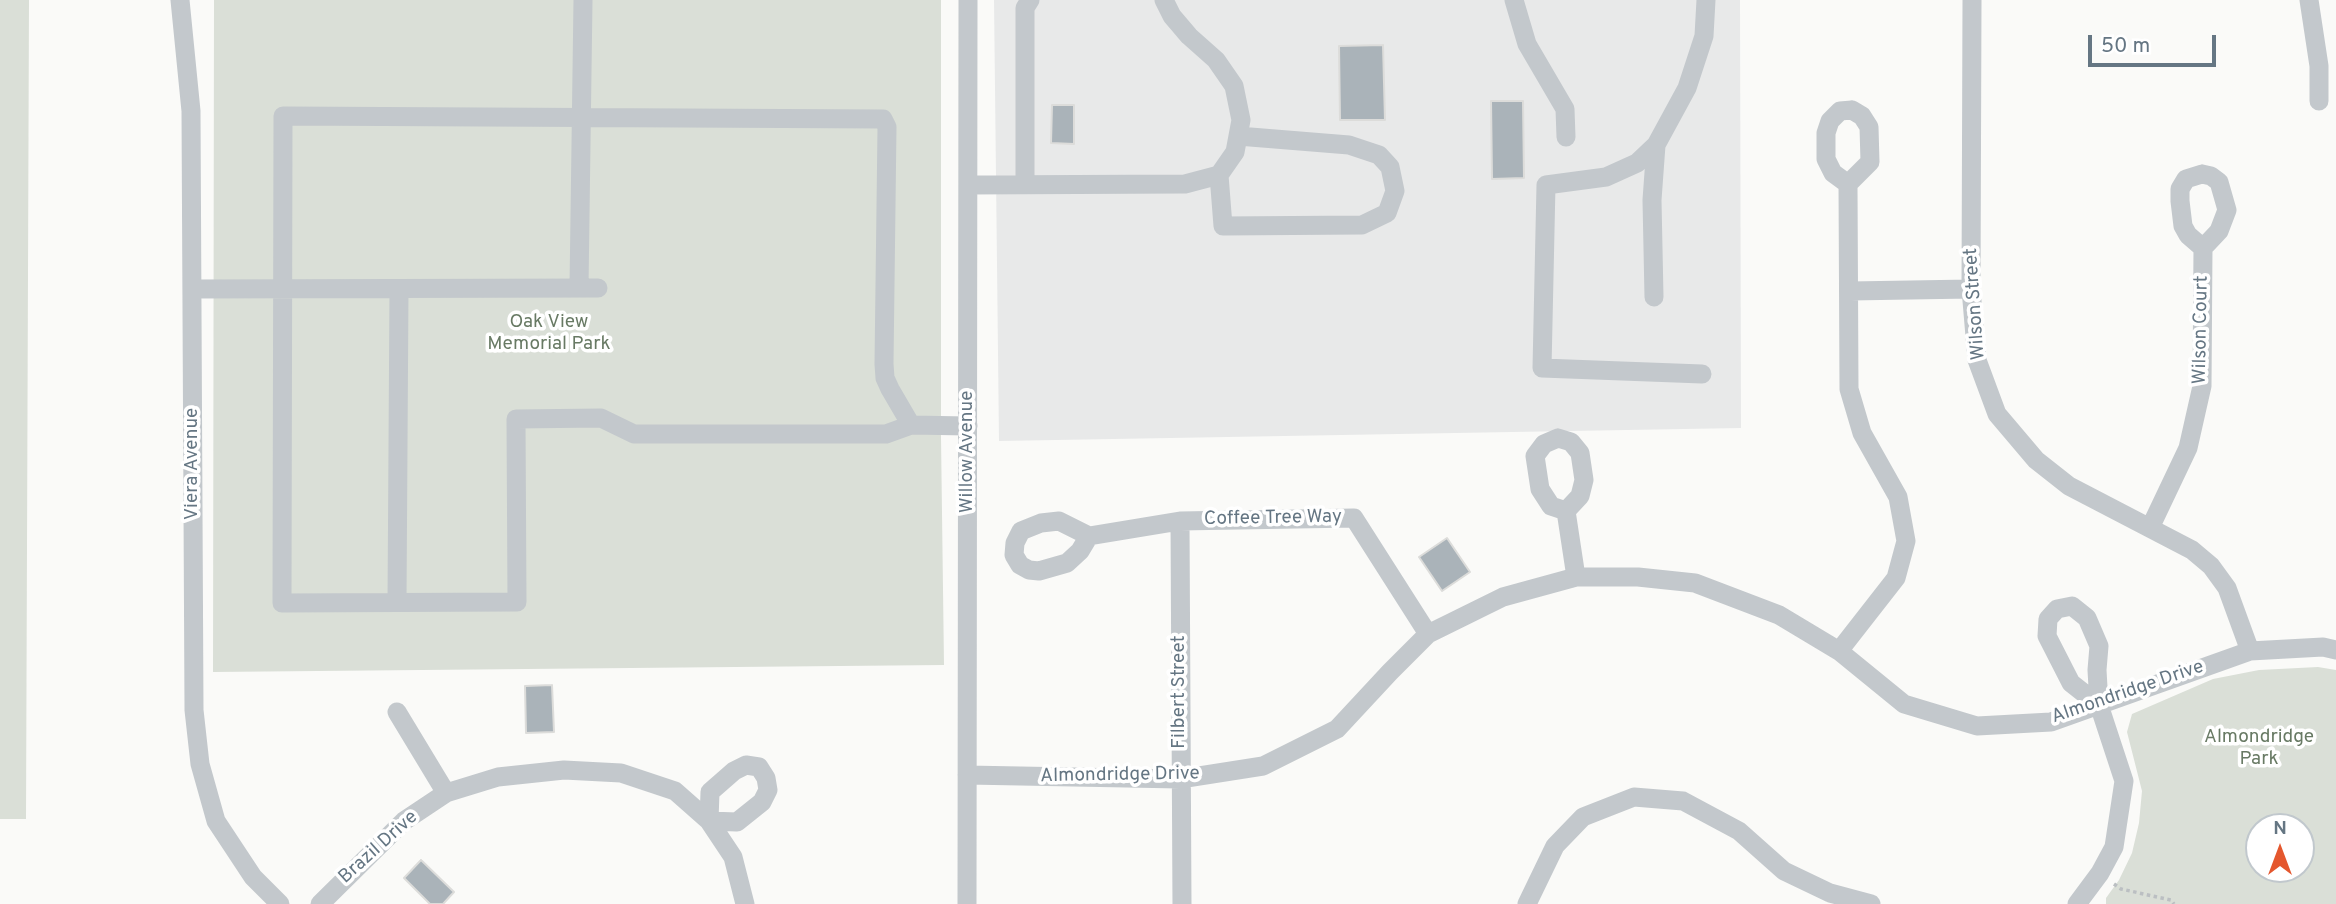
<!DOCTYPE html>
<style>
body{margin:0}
#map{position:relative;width:2336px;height:904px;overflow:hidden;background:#fafaf8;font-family:Overpass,sans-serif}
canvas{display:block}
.north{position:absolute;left:2245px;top:813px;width:70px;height:70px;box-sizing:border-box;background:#fff;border:2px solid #c1c8cd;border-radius:50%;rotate:0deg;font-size:19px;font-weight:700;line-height:28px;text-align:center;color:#657683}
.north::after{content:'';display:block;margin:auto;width:24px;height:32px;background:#e4572e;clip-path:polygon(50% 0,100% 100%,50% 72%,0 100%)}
.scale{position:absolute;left:2088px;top:35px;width:128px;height:32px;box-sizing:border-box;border:4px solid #657683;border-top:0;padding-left:9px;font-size:21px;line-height:24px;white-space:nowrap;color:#657683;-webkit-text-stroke:5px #fff;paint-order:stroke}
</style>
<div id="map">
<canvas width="2336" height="904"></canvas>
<div class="north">N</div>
<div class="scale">50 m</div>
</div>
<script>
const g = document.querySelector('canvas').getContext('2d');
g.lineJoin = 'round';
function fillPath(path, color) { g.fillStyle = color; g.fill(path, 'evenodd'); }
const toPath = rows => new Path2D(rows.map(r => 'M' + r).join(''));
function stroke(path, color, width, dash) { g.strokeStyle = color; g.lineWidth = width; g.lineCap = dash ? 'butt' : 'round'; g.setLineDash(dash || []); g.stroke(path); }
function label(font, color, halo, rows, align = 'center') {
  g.font = font + ' Overpass,sans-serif'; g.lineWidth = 7; g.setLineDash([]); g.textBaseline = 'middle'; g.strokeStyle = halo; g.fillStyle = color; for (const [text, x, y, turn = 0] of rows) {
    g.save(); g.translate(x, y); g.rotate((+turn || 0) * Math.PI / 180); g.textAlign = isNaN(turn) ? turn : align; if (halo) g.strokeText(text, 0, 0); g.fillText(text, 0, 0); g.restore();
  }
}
fillPath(toPath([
 [994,0,1740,0,1741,428,999,441]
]), '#e8e9e9');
fillPath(toPath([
 [0,0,29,0,26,819,0,819],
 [214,0,941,0,941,437,944,665,213,672],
 [2318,667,2336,670,2336,904,2106,904,2106,898,2119,880,2132,853,2139,823,2142,791,2127,732,2132,714,2213,679,2259,670],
 [2301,827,2301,869,2259,869,2259,827]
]), '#dadfd7');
const building = toPath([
 [1383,45,1385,120,1340,120,1339,46,1383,45],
 [1491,101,1523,101,1524,178,1492,179,1491,101],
 [1052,105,1074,105,1074,144,1051,143,1052,105],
 [1447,538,1470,572,1442,591,1419,557,1447,538],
 [552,685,554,732,526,733,525,686,552,685],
 [421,860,454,892,443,904,430,904,404,878,421,860]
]);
fillPath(building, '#aab3b9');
stroke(building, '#dcdcda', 2);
stroke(toPath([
 [2114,884,2121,889,2171,900,2174,904]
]), '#bbbfc2', 3.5, [3.5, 3.5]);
stroke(toPath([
 [180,0,191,111,194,710,200,764,216,821,253,877,280,904],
 [1514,0,1527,44,1565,109,1566,137],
 [1972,0,1971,289,1977,360,1997,414,2036,460,2069,486,2192,550,2211,566,2227,588,2250,651],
 [2309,0,2319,66,2319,101],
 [1852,110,1862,116,1869,127,1870,162,1848,184,1833,173,1826,159,1826,133,1830,121,1840,111,1852,110],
 [2202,174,2211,176,2219,182,2227,210,2219,231,2203,248,2188,235,2183,226,2180,201,2180,189,2186,179,2202,174],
 [1219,175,1223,226,1362,225,1387,213,1395,191,1390,167,1379,155,1349,145,1238,136],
 [1025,184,1025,8,1030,0],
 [968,185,1185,184,1219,175,1235,152,1241,120,1234,86,1216,60,1189,36,1172,16,1164,0],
 [579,288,583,0],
 [192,289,598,288],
 [1850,291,1971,289],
 [1654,297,1652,200,1656,145],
 [1702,374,1542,368,1546,185,1606,177,1637,163,1656,145,1687,88,1704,36,1706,0],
 [911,425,890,389,885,378,884,364,887,127,883,119,283,116,282,603,517,602,516,419,601,418,634,434,886,434,911,425,968,426],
 [1558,438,1571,442,1580,453,1584,480,1580,496,1566,511,1551,506,1540,489,1535,456,1544,444,1558,438],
 [1566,511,1576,577],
 [1180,521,1182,904],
 [2150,528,2188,448,2202,386,2203,248],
 [1089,536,1080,551,1067,563,1039,571,1029,570,1020,565,1014,555,1015,543,1021,531,1041,523,1059,521,1089,536,1180,521,1354,518,1428,634],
 [397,602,399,289],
 [1839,651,1896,578,1906,541,1898,497,1862,433,1849,389,1848,184],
 [397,712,446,793],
 [746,765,759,767,766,778,768,790,762,802,737,822,709,821,710,792,734,771,746,765],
 [967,775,1180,779,1263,766,1337,729,1390,672,1428,634,1503,597,1576,577,1638,577,1695,583,1779,615,1839,651,1904,704,1977,726,2051,722,2250,651,2323,647,2336,650],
 [320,904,404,821,446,793,498,777,564,770,621,773,675,791,709,821,733,857,745,904],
 [967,904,968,0],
 [1527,904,1555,846,1583,817,1634,797,1683,801,1739,831,1784,871,1830,893,1871,904],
 [2077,904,2100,873,2114,847,2124,781,2099,705,2097,670,2099,646,2087,618,2072,606,2057,609,2048,619,2047,636,2071,683,2099,705]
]), '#c3c8cc', 19);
label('19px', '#657683', '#fff', [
 ["Wilson Street",1976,304,-94],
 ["Wilson Court",2202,330,-89],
 ["Willow Avenue",968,452,-90],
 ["Viera Avenue",193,464,-90],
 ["Coffee Tree Way",1273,519,-1],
 ["Filbert Street",1180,692,-90],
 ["Almondridge Drive",2128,693,-19],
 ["Almondridge Drive",1120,776,-1],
 ["Brazil Drive",379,848,-42]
]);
label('19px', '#687a64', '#fff', [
 ["Oak View",549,323],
 ["Memorial Park",549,345],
 ["Almondridge",2259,738],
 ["Park",2259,760]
]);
</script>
